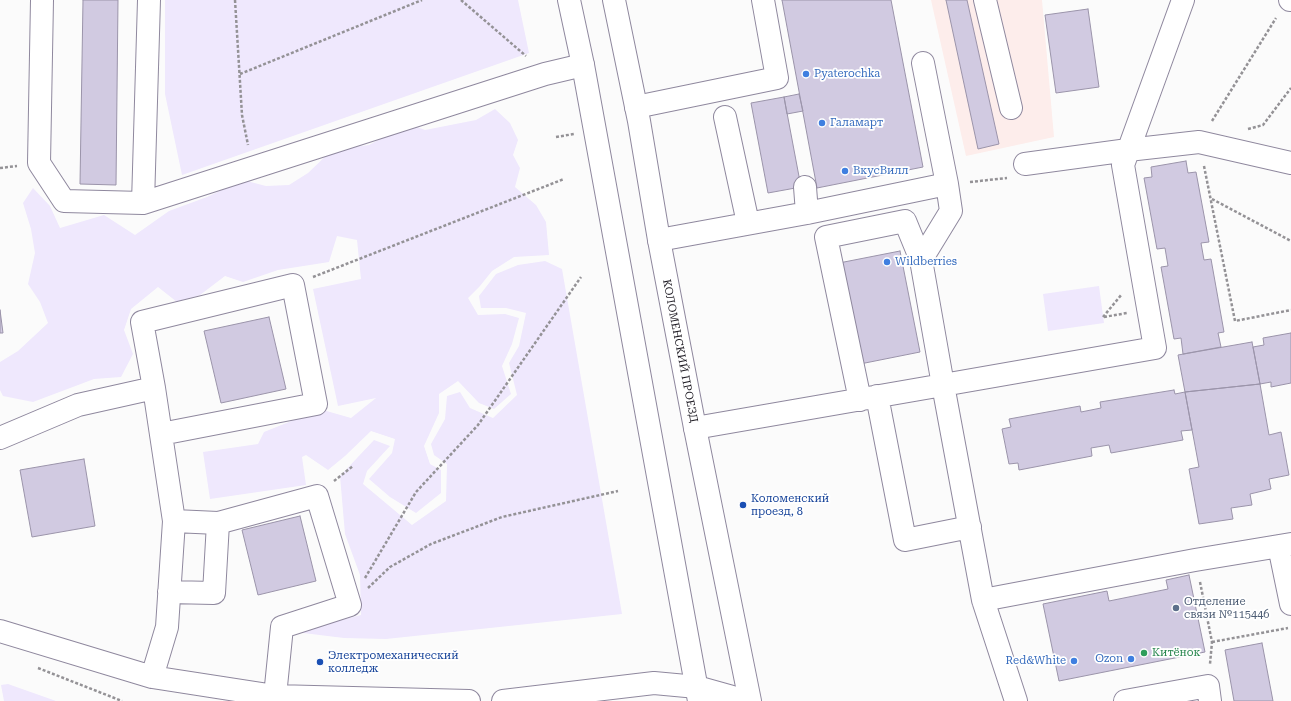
<!DOCTYPE html>
<meta charset="utf-8">
<style>
body{margin:0}
canvas{display:block;background:#fbfbfb}
</style>
<canvas width="1291" height="701"></canvas>
<script>
const g = document.querySelector('canvas').getContext('2d');
g.lineJoin = 'round';
function fillPath(path, color) { g.fillStyle = color; g.fill(path, 'evenodd'); }
const toPath = rows => new Path2D(rows.map(r => 'M' + r).join(''));
function stroke(path, color, width, dash) { g.strokeStyle = color; g.lineWidth = width; g.lineCap = dash ? 'butt' : 'round'; g.setLineDash(dash || []); g.stroke(path); }
function label(font, color, halo, rows, align = 'center') {
  g.font = font + ' "Roboto Serif",serif'; g.lineWidth = 3.5; g.setLineDash([]); g.textBaseline = 'middle'; g.strokeStyle = halo; g.fillStyle = color; for (const [text, x, y, turn = 0] of rows) {
    g.save(); g.translate(x, y); g.rotate((+turn || 0) * Math.PI / 180); g.textAlign = isNaN(turn) ? turn : align; if (halo) g.strokeText(text, 0, 0); g.fillText(text, 0, 0); g.restore();
  }
}
fillPath(toPath([
 [931,0,1042,0,1054,137,966,156]
]), '#fdedeb');
fillPath(toPath([
 [165,0,518,0,529,53,182,175,165,94],
 [495,109,510,123,518,140,513,155,520,168,515,187,536,205,546,222,549,255,514,257,492,271,480,286,468,298,478,315,505,314,519,318,512,344,502,366,511,394,494,409,479,403,458,381,439,394,439,413,424,446,430,464,441,470,441,493,416,513,390,497,369,479,392,453,395,439,371,431,345,456,328,470,306,455,302,457,306,485,210,499,203,452,258,444,264,432,294,420,302,404,351,418,376,398,338,406,313,289,361,279,357,240,337,236,329,262,278,270,243,282,225,276,200,295,177,302,158,287,131,309,124,330,133,354,121,377,94,379,33,402,3,396,0,390,0,362,18,351,48,323,40,302,28,284,35,253,31,229,23,203,33,188,50,206,60,228,104,215,135,235,169,211,207,197,243,180,266,186,289,185,308,173,332,150,369,145,389,134,417,127,425,130,476,120],
 [545,261,562,269,622,614,386,639,344,638,295,632,361,615,360,575,345,534,340,476,374,440,390,446,367,471,363,484,412,525,446,501,447,464,434,455,431,444,445,419,447,396,460,392,470,408,493,418,517,395,509,363,519,346,526,313,506,308,481,308,479,296,496,274,518,265],
 [1099,286,1104,323,1048,331,1043,294],
 [8,684,56,701,4,701,1,685]
]), '#efe8fd');
const building = toPath([
 [83,0,118,0,116,185,80,184,83,0],
 [782,0,891,0,923,167,817,188,782,0],
 [946,0,967,0,999,144,978,149,946,0],
 [1088,9,1099,87,1056,93,1045,15,1088,9],
 [799,94,803,111,787,114,784,97,799,94],
 [784,97,801,187,768,193,751,103,784,97],
 [1186,161,1188,173,1196,172,1209,242,1201,243,1204,260,1211,259,1224,332,1218,333,1221,347,1183,354,1181,338,1174,339,1161,267,1168,266,1165,248,1157,249,1144,178,1152,177,1151,167,1186,161],
 [900,251,920,352,860,364,839,263,900,251],
 [0,310,3,333,0,333,0,310],
 [269,317,286,389,221,403,204,331,269,317],
 [1291,333,1291,383,1271,387,1271,382,1260,384,1253,347,1264,345,1263,338,1291,333],
 [1252,342,1260,384,1185,392,1178,355,1252,342],
 [1260,384,1269,435,1281,432,1289,475,1269,479,1271,489,1250,494,1252,505,1231,508,1233,519,1199,524,1189,469,1199,467,1185,392,1260,384],
 [1174,390,1175,394,1185,392,1192,430,1181,431,1183,440,1111,453,1109,445,1091,448,1092,456,1019,470,1018,463,1009,464,1002,429,1011,427,1009,419,1080,406,1081,412,1101,408,1100,402,1174,390],
 [84,459,95,526,32,537,20,470,84,459],
 [300,516,316,581,258,595,242,530,300,516],
 [1189,575,1205,652,1059,681,1043,604,1107,591,1109,601,1168,589,1166,580,1189,575],
 [1262,643,1273,701,1234,701,1225,650,1262,643]
]);
fillPath(building, '#d1cae1');
stroke(building, '#9b94aa', 1);
const minor = toPath([
 [42,0,39,163,64,201,143,203,149,0],
 [985,0,1011,108],
 [1290,0,1291,0],
 [636,107,777,78,763,0],
 [725,117,748,223],
 [1025,164,1128,150,1199,142,1291,163],
 [805,187,807,213],
 [143,203,545,74,583,65],
 [659,240,807,213,947,184],
 [921,260,951,211,947,184,923,63],
 [154,388,142,322,293,285,316,404,161,434],
 [877,396,905,540,970,527],
 [860,400,826,237,905,221,921,260,943,385,1155,348,1123,165,1183,0],
 [695,428,943,385,983,600,1016,701],
 [0,438,78,405,154,388,174,521,167,627,152,677],
 [218,523,317,496,350,605,282,627,275,696],
 [1279,546,1291,604],
 [169,592,214,593,218,523,174,521],
 [983,600,1195,560,1291,544],
 [0,631,152,677,275,696,469,701],
 [503,701,654,683,697,687,747,701],
 [1125,701,1208,686,1210,701]
]);
const major = toPath([
 [569,0,583,65,699,701],
 [614,0,639,121,659,240,695,428,750,701]
]);
stroke(minor, '#8f889e', 24);
stroke(major, '#8f889e', 24);
stroke(toPath([
 [235,0,242,115,248,145],
 [461,0,526,56],
 [240,74,422,0],
 [1212,121,1276,18],
 [1248,129,1263,125,1291,88],
 [556,137,574,134],
 [1204,166,1235,321,1291,310],
 [0,168,17,166],
 [970,182,1007,178],
 [1212,199,1291,241],
 [313,277,564,179],
 [1103,317,1122,294],
 [1104,317,1127,313],
 [334,481,353,466],
 [365,578,416,492,478,425,581,277],
 [1200,582,1212,642,1210,664],
 [368,588,390,567,431,544,502,517,618,491],
 [1212,642,1288,628],
 [38,668,122,701]
]), '#949296', 2.5, [3, 2]);
stroke(minor, '#fff', 22);
stroke(major, '#fff', 22);
for (const [x, y, r, color] of [
 [806,74,4,"#3f7fe0"],
 [822,123,4,"#3f7fe0"],
 [845,171,4,"#3f7fe0"],
 [887,262,4,"#3f7fe0"],
 [743,505,4,"#1a4fb4"],
 [1176,608,4,"#5c6f8a"],
 [1144,653,4,"#2e9e5b"],
 [1131,659,4,"#3f7fe0"],
 [1074,661,4,"#3f7fe0"],
 [320,662,4,"#1a4fb4"]
]) { const dot = new Path2D(); dot.arc(x, y, r, 0, 2 * Math.PI); g.fillStyle = color; g.fill(dot); stroke(dot, '#fff', 1.5); }
label('11px', '#366cbe', '#fff', [
 ["Pyaterochka",814,74],
 ["Галамарт",830,123],
 ["ВкусВилл",853,171],
 ["Wildberries",895,262],
 ["Ozon",1123,659,"right"],
 ["Red&White",1066,661,"right"]
], 'left');
label('11px', '#1e1b23', '#fff', [
 ["КОЛОМЕНСКИЙ ПРОЕЗД",680,351,79]
]);
label('11px', '#164399', '#fff', [
 ["Коломенский",751,499],
 ["проезд, 8",751,512],
 ["Электромеханический",328,656],
 ["колледж",328,669]
], 'left');
label('11px', '#4e5e75', '#fff', [
 ["Отделение",1184,602],
 ["связи №115446",1184,615]
], 'left');
label('11px', '#27864d', '#fff', [
 ["Китёнок",1152,653]
], 'left');
</script>
